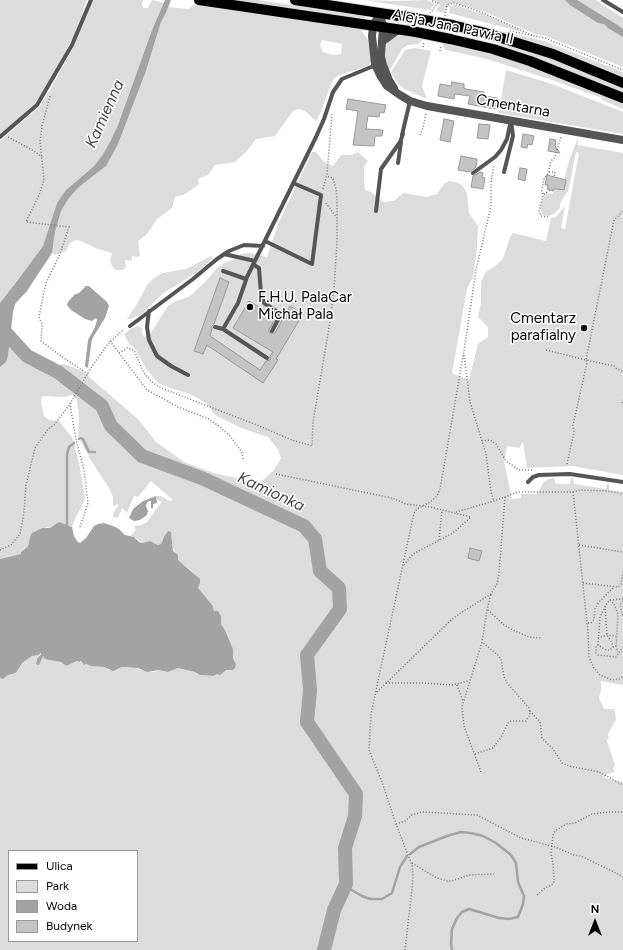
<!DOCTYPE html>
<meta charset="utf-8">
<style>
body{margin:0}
#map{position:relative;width:623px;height:950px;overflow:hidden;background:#fff;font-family:Figtree,sans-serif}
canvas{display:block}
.legend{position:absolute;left:8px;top:850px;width:130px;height:92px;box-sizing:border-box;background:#fff;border:1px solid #999;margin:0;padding:5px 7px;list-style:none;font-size:12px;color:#000}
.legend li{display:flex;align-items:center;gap:8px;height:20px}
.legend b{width:20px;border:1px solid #999}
.north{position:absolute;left:575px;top:902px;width:40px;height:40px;-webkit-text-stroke:3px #fff;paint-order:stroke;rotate:0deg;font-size:11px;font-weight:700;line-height:16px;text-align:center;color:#000}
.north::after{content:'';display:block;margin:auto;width:14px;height:18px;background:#000;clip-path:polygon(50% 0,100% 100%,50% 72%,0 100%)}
</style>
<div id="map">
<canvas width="623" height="950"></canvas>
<ul class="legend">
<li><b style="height:5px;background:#000"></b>Ulica</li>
<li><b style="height:11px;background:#dcdcdc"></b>Park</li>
<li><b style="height:11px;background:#a3a3a3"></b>Woda</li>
<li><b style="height:11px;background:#c4c4c4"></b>Budynek</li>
</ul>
<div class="north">N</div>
</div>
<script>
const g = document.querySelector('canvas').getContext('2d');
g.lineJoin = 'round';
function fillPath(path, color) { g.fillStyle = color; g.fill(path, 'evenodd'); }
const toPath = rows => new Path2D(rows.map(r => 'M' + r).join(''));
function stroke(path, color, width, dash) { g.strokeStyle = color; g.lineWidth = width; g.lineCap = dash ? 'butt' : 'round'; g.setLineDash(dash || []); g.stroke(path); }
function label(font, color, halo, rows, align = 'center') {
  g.font = font + ' Figtree,sans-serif'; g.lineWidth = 3; g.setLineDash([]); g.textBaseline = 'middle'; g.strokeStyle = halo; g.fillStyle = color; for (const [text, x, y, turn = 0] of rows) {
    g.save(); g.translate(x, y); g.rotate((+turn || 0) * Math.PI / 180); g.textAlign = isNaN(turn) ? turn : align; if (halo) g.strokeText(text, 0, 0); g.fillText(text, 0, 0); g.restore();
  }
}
fillPath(toPath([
 [0,0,87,0,75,34,47,87,35,103,20,118,0,134],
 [93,0,143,0,142,4,143,8,148,8,152,0,164,3,152,30,118,125,111,140,102,156,93,167,66,190,57,203,43,246,17,281,0,303,0,141,39,107,50,90,74,46],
 [235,0,258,0,363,15,365,17,363,19],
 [363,0,393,1,427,0,434,4,430,10],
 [433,0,596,0,623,18,623,67,546,36,535,34,485,12,454,3,447,5,445,13,436,11,440,4],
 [193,5,353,28,361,30,368,40,371,60,370,64,368,66,337,76,335,78,332,82,320,114,316,121,305,111,299,109,293,111,275,136,256,139,247,151,235,162,215,165,208,175,198,179,199,184,191,190,183,195,175,197,172,208,157,219,147,234,138,241,140,256,137,257,132,256,132,259,130,261,125,260,126,267,123,270,116,270,112,266,110,261,112,253,98,249,81,241,76,240,70,243,66,251,55,255,52,253,55,232,61,211,69,198,79,187,96,174,118,144,146,71,161,22,165,15,168,7,189,9],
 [322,40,342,44,341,54,333,55,323,52,320,45],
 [456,5,492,17,526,33,449,13,450,7,448,6],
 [478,26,544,41,623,72,623,77,531,41],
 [401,35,423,39,418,44,408,45,402,49,391,68,388,70,385,61,387,43,393,38],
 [444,43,480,51,529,66,623,103,623,109,602,100,602,98,552,80,487,59,446,50,443,46],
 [498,44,548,58,623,88,623,93,542,60,498,45],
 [415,48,431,51,422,86,427,99,404,89,398,84,391,72,405,50],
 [506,70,552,84,623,112,623,134,499,113],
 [578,138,578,145,623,153,623,475,572,466,527,468,523,442,519,448,507,446,504,462,512,499,521,498,521,494,537,494,543,483,548,479,554,478,556,484,570,484,571,478,573,478,574,484,606,489,607,484,609,484,609,490,623,492,623,685,601,681,601,689,599,698,604,709,615,709,616,720,608,734,608,736,609,737,607,741,615,765,613,769,615,772,607,774,604,778,623,782,623,950,0,950,0,678,4,678,8,675,16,673,22,663,32,656,41,652,36,662,40,662,42,656,48,659,61,662,66,666,77,661,79,662,81,661,83,664,104,667,110,670,116,670,122,667,132,668,135,667,141,670,154,672,159,670,168,672,178,668,195,672,200,675,214,676,217,674,220,674,226,670,233,670,236,664,233,658,233,649,225,630,221,624,220,620,214,611,213,606,198,588,200,583,194,573,178,560,175,553,171,542,172,536,163,539,161,544,158,545,150,541,142,543,134,537,130,536,136,530,134,526,141,525,147,522,157,508,162,502,157,500,156,496,161,496,170,501,173,500,151,481,138,497,134,496,127,513,122,508,118,518,113,517,113,514,119,504,113,506,113,497,109,488,88,456,91,454,88,454,85,450,78,436,79,419,77,400,72,395,64,397,42,396,41,402,44,416,49,420,59,421,73,439,79,463,85,498,81,508,75,519,72,527,59,523,50,528,47,527,30,537,28,546,23,549,21,554,0,559,0,367,6,362,10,343,40,367,51,371,51,376,55,366,64,364,82,371,138,419,156,442,184,462,214,473,254,482,263,480,274,470,281,458,277,448,268,437,244,429,229,422,215,415,206,403,190,394,171,388,158,383,147,370,134,347,129,344,124,334,132,328,138,326,142,328,142,333,144,337,150,334,168,306,174,302,190,296,207,280,217,268,226,262,233,260,241,254,249,253,267,257,278,224,312,152,316,152,324,162,333,166,341,155,352,155,358,152,368,161,364,167,364,181,365,190,371,192,383,202,394,201,403,193,427,197,437,194,445,183,449,181,456,182,462,185,467,193,469,213,478,226,477,248,473,277,467,289,452,373,469,380,478,344,488,337,488,327,478,317,481,303,481,281,486,272,494,267,503,259,510,237,513,233,546,241,551,218,556,217,565,206,561,228,565,229,579,153,576,152,568,192,566,193,560,204,560,208,554,214,548,216,543,215,540,209,544,194,546,193,553,194,553,189,564,190,564,180,570,158],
 [9,851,137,851,137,941,9,941],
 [211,256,213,258,199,271,162,294,143,313,131,319,127,319,137,304,147,285,152,280,157,276,163,273,186,269]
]), '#dcdcdc');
fillPath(toPath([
 [165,0,171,0,165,15,161,22,146,71,118,144,106,166,79,187,69,198,61,211,55,232,52,253,27,291,15,304,13,312,8,356,6,362,0,367,0,303,17,281,43,246,57,203,66,190,93,167,102,156,111,140,118,125,152,30],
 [565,0,577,0,619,26,623,29,623,37,608,28,604,24,598,23,570,5],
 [86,286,89,286,107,302,109,306,105,318,92,339,88,367,87,368,85,366,88,340,95,327,97,320,96,318,92,321,85,319,71,310,67,305,68,302,74,295,79,293],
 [156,496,157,503,153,504,153,508,151,508,151,501,149,501,147,503,146,506,148,511,147,515,140,520,134,521,129,518,133,509,143,501],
 [59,522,72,527,74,536,77,541,80,543,86,538,94,526,98,524,104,523,113,526,119,529,125,535,134,537,139,542,142,543,150,541,158,545,161,544,164,537,168,531,171,532,173,551,178,555,178,560,200,579,200,583,198,588,213,606,214,611,218,611,221,616,221,624,225,630,233,649,233,658,236,664,235,668,233,670,226,670,220,675,217,674,214,676,200,675,195,672,178,668,168,672,159,670,147,672,138,668,122,667,113,671,104,667,91,666,86,664,84,665,81,661,79,662,77,661,66,666,61,662,45,659,43,656,39,665,36,664,37,659,41,654,41,653,38,655,32,656,22,663,16,673,8,675,3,679,0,678,0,559,21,554,21,552,28,546,30,537,32,533,42,528,50,528]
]), '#a3a3a3');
stroke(toPath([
 [79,439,81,438,83,439,89,452,95,452],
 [67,526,67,454,69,447,74,443],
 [410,854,419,847,447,836,461,832,471,833,483,836,496,843,511,855,516,863,518,882,524,896,523,904,518,917,509,919,499,918,469,909,462,912,457,918,452,929,451,944,452,950],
 [346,881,349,881,351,885,350,889,362,896,370,899,382,899,392,893,400,867,407,856]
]), '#a3a3a3', 2.5);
stroke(toPath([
 [6,333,27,356,58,372,102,406,111,426,142,456,204,479,304,526,315,539,320,571,339,588,340,609,307,655,310,690,307,722,356,794,355,816,345,848,346,884,334,910,324,950]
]), '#a3a3a3', 14);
const building = toPath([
 [452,82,464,84,464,88,466,89,484,92,484,96,497,98,495,109,468,104,470,96,455,94,454,99,438,96,440,84,451,86,452,82],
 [348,99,386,105,384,113,380,112,379,117,368,116,366,129,383,130,382,136,375,136,374,146,353,145,358,111,346,109,348,99],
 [444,119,454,121,450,142,440,140,444,119],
 [479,124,490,125,488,139,477,138,479,124],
 [523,134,534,136,532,145,528,144,527,148,521,147,523,134],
 [550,139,556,140,555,146,560,153,548,151,550,139],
 [461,156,477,159,476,167,470,172,458,170,461,156],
 [520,168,527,169,525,181,518,179,520,168],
 [480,172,483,173,482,177,485,178,483,189,471,187,473,176,480,172],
 [547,175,566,180,564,190,557,189,553,189,553,191,547,189,548,185,545,185,547,175],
 [220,278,229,282,214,324,212,326,212,329,210,336,260,370,266,361,270,360,270,356,273,352,233,328,249,301,276,317,269,330,269,332,271,334,275,333,290,306,303,314,276,359,278,360,263,383,207,345,203,354,194,351,220,278],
 [470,548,482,551,479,561,468,558,470,548]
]);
fillPath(building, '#c4c4c4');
stroke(building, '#999', 1);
const primary = toPath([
 [199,0,416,32],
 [295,0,419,19],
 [452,25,482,32,553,54,623,83],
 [450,39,493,49,530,61,623,98]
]);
stroke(primary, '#dbdbdb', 12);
stroke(toPath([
 [430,13,438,3,430,0],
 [445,16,447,5,454,3,481,12,534,36],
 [510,31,545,38,623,70],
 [423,47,424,42],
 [440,51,441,45],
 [50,96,42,126,40,141,44,180,39,195,26,222,69,227,60,254,47,281,44,291,39,317,42,324,41,341,58,354,88,374],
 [420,135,423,128,426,113],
 [8,137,34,151,42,157],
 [557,150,561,137],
 [549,172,555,172,554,177],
 [323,189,327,174,332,114],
 [543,194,542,191,544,178,548,174,551,161,555,157,556,150],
 [326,203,337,218],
 [548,217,541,216,539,211,543,195,550,190],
 [110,341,147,390,178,407,209,419,220,427,230,436,241,451,244,461],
 [546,350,586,360,614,220,623,211],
 [119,353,127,348,134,350,144,373,153,383,161,388,257,425,292,440,312,446,313,422,329,328,334,290,337,242,337,200,336,189,333,178,326,176],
 [464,355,470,402,486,454,491,492,494,501],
 [622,403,623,400],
 [482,441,490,440,496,444,506,461,519,470,534,470],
 [567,464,574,432,573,425,587,363,586,360,614,366,617,369,623,371],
 [276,474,392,498,406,504,430,507,471,517],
 [573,492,588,632,589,657,594,668,600,675,612,680,619,679,623,676],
 [456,512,494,501,518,492,573,492,580,490,607,491,623,494],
 [80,527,88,503,84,470,76,440,70,404,92,366,108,344,124,329],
 [439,540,442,510],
 [579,545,623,552],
 [0,550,11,545,20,534,24,512,26,485,35,448,48,429,54,425,70,404],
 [404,565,413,554,453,533,471,517],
 [583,583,618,587,621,584,623,572],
 [610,600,623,599],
 [623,601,620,605,623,617],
 [605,606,607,635,612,643,613,647,610,650,606,650,598,645,596,646,596,653,598,655,616,657,623,647],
 [488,610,504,625,515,631,529,637,541,638],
 [588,623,591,623,594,620,595,609,599,602,614,587],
 [598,638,607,635,616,636],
 [598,645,600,617,607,603,610,600,614,604,618,614,616,646],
 [613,647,616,646,618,652],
 [386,683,424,683,452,685,469,681],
 [457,685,463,701],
 [377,692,449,622,459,614,491,594,497,584,499,573,505,497],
 [530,711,540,722,542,738,553,749,562,763,569,766,599,772,623,785],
 [475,754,493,748,501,737,508,723,511,721,526,721,530,715,529,708,507,683,504,677,501,659,498,655,482,642],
 [481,772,464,726,462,707,482,642,487,610,491,594],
 [396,824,405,821,412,815,422,812,477,815,521,838,555,847,574,855,581,856,618,874,623,877],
 [412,863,435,877,447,881,452,881,469,875,494,874],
 [537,895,545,888,553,884,554,880,553,864,551,853,553,835,555,831,566,824,575,823,592,814,610,812,623,812],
 [405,950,412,889,413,875,412,865,396,824,382,782,369,750,371,714,414,513,417,509,430,502,437,496,440,489,464,351,476,270,491,206,491,183,494,165]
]), '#777', 1.5, [1, 2]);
stroke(toPath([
 [603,0,623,12],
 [402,135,410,101],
 [0,137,37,105,72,45,91,0],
 [398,163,401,142],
 [504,172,513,136,511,120],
 [473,173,495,157,501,150,507,139,511,120],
 [376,211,381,169,400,142,403,134],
 [265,241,312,264,321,195,293,183],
 [224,254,255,261],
 [254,265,259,268,261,294,264,303,281,314,272,331],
 [223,271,246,279],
 [149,311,147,327,149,340,157,356,171,366,188,375],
 [130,326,193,279,217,259,229,251,244,245,263,246],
 [215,327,223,329],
 [267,358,223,329,238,303,247,277,316,137,324,119,333,92,342,79,376,65],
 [528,482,533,477,539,475,570,474,623,482]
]), '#555', 4);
stroke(toPath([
 [380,13,373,26,372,36,375,64,380,75,387,86,400,95,410,101,427,106,623,140],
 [380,13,383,27,381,57,383,65,389,80,394,88],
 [383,41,398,30]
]), '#555', 8);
stroke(primary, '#000', 10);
const primaryBridge = toPath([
 [419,19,452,25],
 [416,32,450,39]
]);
stroke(primaryBridge, '#dbdbdb', 12, []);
stroke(primaryBridge, '#000', 10);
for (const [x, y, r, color] of [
 [250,307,4,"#000"],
 [584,328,4,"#000"]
]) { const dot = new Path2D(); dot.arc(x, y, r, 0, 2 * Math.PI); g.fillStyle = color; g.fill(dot); stroke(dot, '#fff', 1.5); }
label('15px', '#000', '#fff', [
 ["Aleja Jana Pawła II",453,27,12],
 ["Cmentarna",513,106,10]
]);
label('15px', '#000', '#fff', [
 ["F.H.U. PalaCar",258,298],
 ["Michał Pala",258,315],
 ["Cmentarz",576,319,"right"],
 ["parafialny",576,336,"right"]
], 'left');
label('italic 16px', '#444', '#fff', [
 ["Kamienna",105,114,-66],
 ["Kamionka",271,492,25]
]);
</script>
